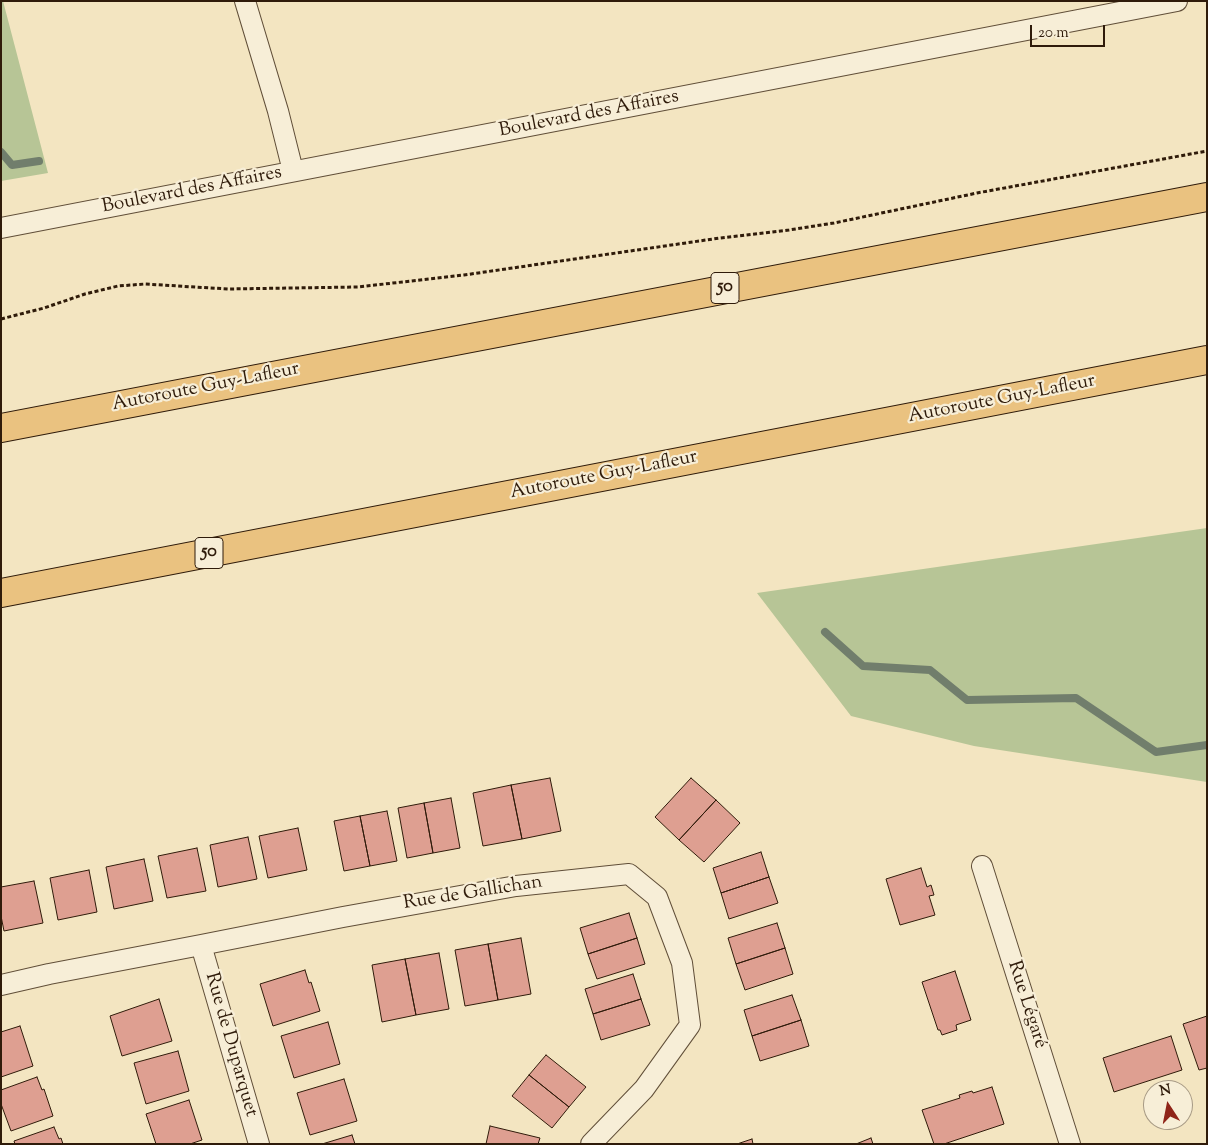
<!DOCTYPE html>
<meta charset="utf-8">
<style>
body{margin:0}
#map{position:relative;width:1208px;height:1145px;overflow:hidden;background:#f3e5c1;font-family:"Sorts Mill Goudy",serif}
canvas{display:block}
.frame{position:absolute;inset:0;border:2px solid #2f1b0a;pointer-events:none}
.north{position:absolute;left:1143px;top:1080px;width:50px;height:50px;box-sizing:border-box;background:#f7eed7;border:1px solid #a79a85;border-radius:50%;rotate:349deg;font-size:14px;font-weight:700;line-height:20px;text-align:center;color:#2f1b0a}
.north::after{content:'';display:block;margin:auto;width:18px;height:22px;background:#8f2418;clip-path:polygon(50% 0,100% 100%,50% 72%,0 100%)}
.scale{position:absolute;left:1030px;top:25px;width:75px;height:22px;box-sizing:border-box;border:2px solid #2f1b0a;border-top:0;padding-left:6px;font-size:15px;line-height:18px;white-space:nowrap;color:#2f1b0a;-webkit-text-stroke:4px #f7eed7;paint-order:stroke}
</style>
<div id="map">
<canvas width="1208" height="1145"></canvas>
<div class="frame"></div>
<div class="north">N</div>
<div class="scale">20 m</div>
</div>
<script>
const g = document.querySelector('canvas').getContext('2d');
g.lineJoin = 'round';
function fillPath(path, color) { g.fillStyle = color; g.fill(path, 'evenodd'); }
const toPath = rows => new Path2D(rows.map(r => 'M' + r).join(''));
function stroke(path, color, width, dash) { g.strokeStyle = color; g.lineWidth = width; g.lineCap = dash ? 'butt' : 'round'; g.setLineDash(dash || []); g.stroke(path); }
function label(font, color, halo, rows, align = 'center') {
  g.font = font + ' "Sorts Mill Goudy",serif'; g.lineWidth = 4.5; g.setLineDash([]); g.textBaseline = 'middle'; g.strokeStyle = halo; g.fillStyle = color; for (const [text, x, y, turn = 0] of rows) {
    g.save(); g.translate(x, y); g.rotate((+turn || 0) * Math.PI / 180); g.textAlign = isNaN(turn) ? turn : align; if (halo) g.strokeText(text, 0, 0); g.fillText(text, 0, 0); g.restore();
  }
}
fillPath(toPath([
 [1,1,3,1,48,173,1,181],
 [1207,528,1207,782,974,746,851,716,757,593]
]), '#b7c596');
stroke(toPath([
 [1,152,12,165,39,161],
 [825,632,863,666,930,670,967,700,1076,698,1156,752,1207,745]
]), '#717e6c', 8);
const building = toPath([
 [550,778,561,831,522,839,511,785,550,778],
 [691,778,716,800,679,840,655,817,691,778],
 [511,785,522,839,483,846,473,793,511,785],
 [451,798,460,848,433,853,424,803,451,798],
 [716,800,740,823,704,862,679,840,716,800],
 [424,803,433,853,407,858,398,808,424,803],
 [387,811,397,861,370,866,360,816,387,811],
 [360,816,370,866,344,871,334,821,360,816],
 [298,828,307,870,268,878,259,836,298,828],
 [248,837,257,879,218,887,210,845,248,837],
 [197,848,206,891,167,898,158,856,197,848],
 [761,852,769,877,721,893,713,868,761,852],
 [144,859,153,901,114,909,106,867,144,859],
 [921,868,927,887,931,885,934,895,929,896,935,915,900,925,886,879,921,868],
 [89,870,97,912,58,920,50,878,89,870],
 [769,877,778,903,729,919,721,893,769,877],
 [34,881,43,923,4,931,1,916,1,887,34,881],
 [629,913,637,938,588,954,580,928,629,913],
 [777,923,785,948,736,964,728,938,777,923],
 [521,938,531,994,498,1000,488,944,521,938],
 [637,938,645,964,597,979,588,954,637,938],
 [488,944,498,1000,465,1006,455,950,488,944],
 [785,948,793,974,745,990,736,964,785,948],
 [439,953,449,1009,416,1015,405,959,439,953],
 [405,959,416,1015,382,1022,372,965,405,959],
 [305,970,309,983,311,982,320,1011,273,1026,260,984,305,970],
 [955,971,971,1020,956,1025,957,1030,942,1035,940,1030,938,1030,922,982,955,971],
 [633,974,641,999,593,1014,585,989,633,974],
 [792,995,801,1020,752,1036,744,1010,792,995],
 [159,999,172,1041,122,1056,110,1016,159,999],
 [641,999,650,1025,601,1040,593,1014,641,999],
 [1207,1016,1207,1068,1199,1070,1183,1024,1207,1016],
 [801,1020,809,1046,760,1061,752,1036,801,1020],
 [328,1022,340,1064,294,1078,281,1036,328,1022],
 [20,1026,33,1066,1,1077,1,1032,20,1026],
 [1171,1036,1182,1070,1114,1092,1103,1058,1171,1036],
 [178,1051,189,1091,146,1104,134,1063,178,1051],
 [546,1055,586,1087,569,1107,529,1075,546,1055],
 [529,1075,569,1107,552,1128,512,1096,529,1075],
 [37,1077,42,1090,44,1089,53,1116,11,1131,1,1104,1,1090,37,1077],
 [344,1079,357,1121,310,1135,297,1093,344,1079],
 [992,1087,1004,1124,944,1144,934,1144,922,1110,960,1098,959,1095,972,1091,973,1093,992,1087],
 [189,1100,202,1140,190,1144,156,1144,146,1114,189,1100],
 [490,1126,540,1138,538,1144,486,1144,490,1126],
 [54,1127,59,1139,61,1138,63,1144,15,1144,14,1141,54,1127],
 [352,1135,355,1144,322,1144,352,1135],
 [871,1138,873,1144,856,1144,871,1138],
 [752,1139,753,1144,737,1144,752,1139]
]);
fillPath(building, '#de9f91');
stroke(building, '#2f1b0a', 1);
const street = toPath([
 [245,1,278,111,293,171],
 [1,228,1177,1],
 [982,866,1070,1144],
 [201,945,259,1144],
 [1,985,49,974,201,945,343,917,516,886,629,874,657,897,682,963,690,1025,644,1089,591,1144]
]);
const highway = toPath([
 [1,428,1207,197],
 [1,593,1207,360]
]);
stroke(street, '#604e38', 22);
stroke(highway, '#2f1b0a', 30);
stroke(toPath([
 [1,319,44,308,85,294,118,286,145,284,228,289,358,287,464,275,720,238,789,230,834,223,977,193,1207,151]
]), '#2f1b0a', 3, [4, 2.5]);
stroke(street, '#f7eed7', 20);
stroke(highway, '#eac280', 28);
for (const [x, y, w] of [
 [725,288,28],
 [209,553,28]
]) { const box = new Path2D(); box.roundRect(x - w / 2, y - 15.5, w, 31, 4); g.fillStyle = '#f7eed7'; g.fill(box); stroke(box, '#2f1b0a', 1); }
label('bold 18px', '#2f1b0a', null, [
 ["50",725,288],
 ["50",209,553]
]);
label('19px', '#2f1b0a', '#f7eed7', [
 ["Boulevard des Affaires",589,115,-11],
 ["Boulevard des Affaires",192,191,-11],
 ["Autoroute Guy-Lafleur",206,388,-11],
 ["Autoroute Guy-Lafleur",1002,400,-11],
 ["Autoroute Guy-Lafleur",604,476,-11],
 ["Rue de Gallichan",473,894,-9],
 ["Rue Légaré",1026,1005,72],
 ["Rue de Duparquet",230,1045,74]
]);
</script>
